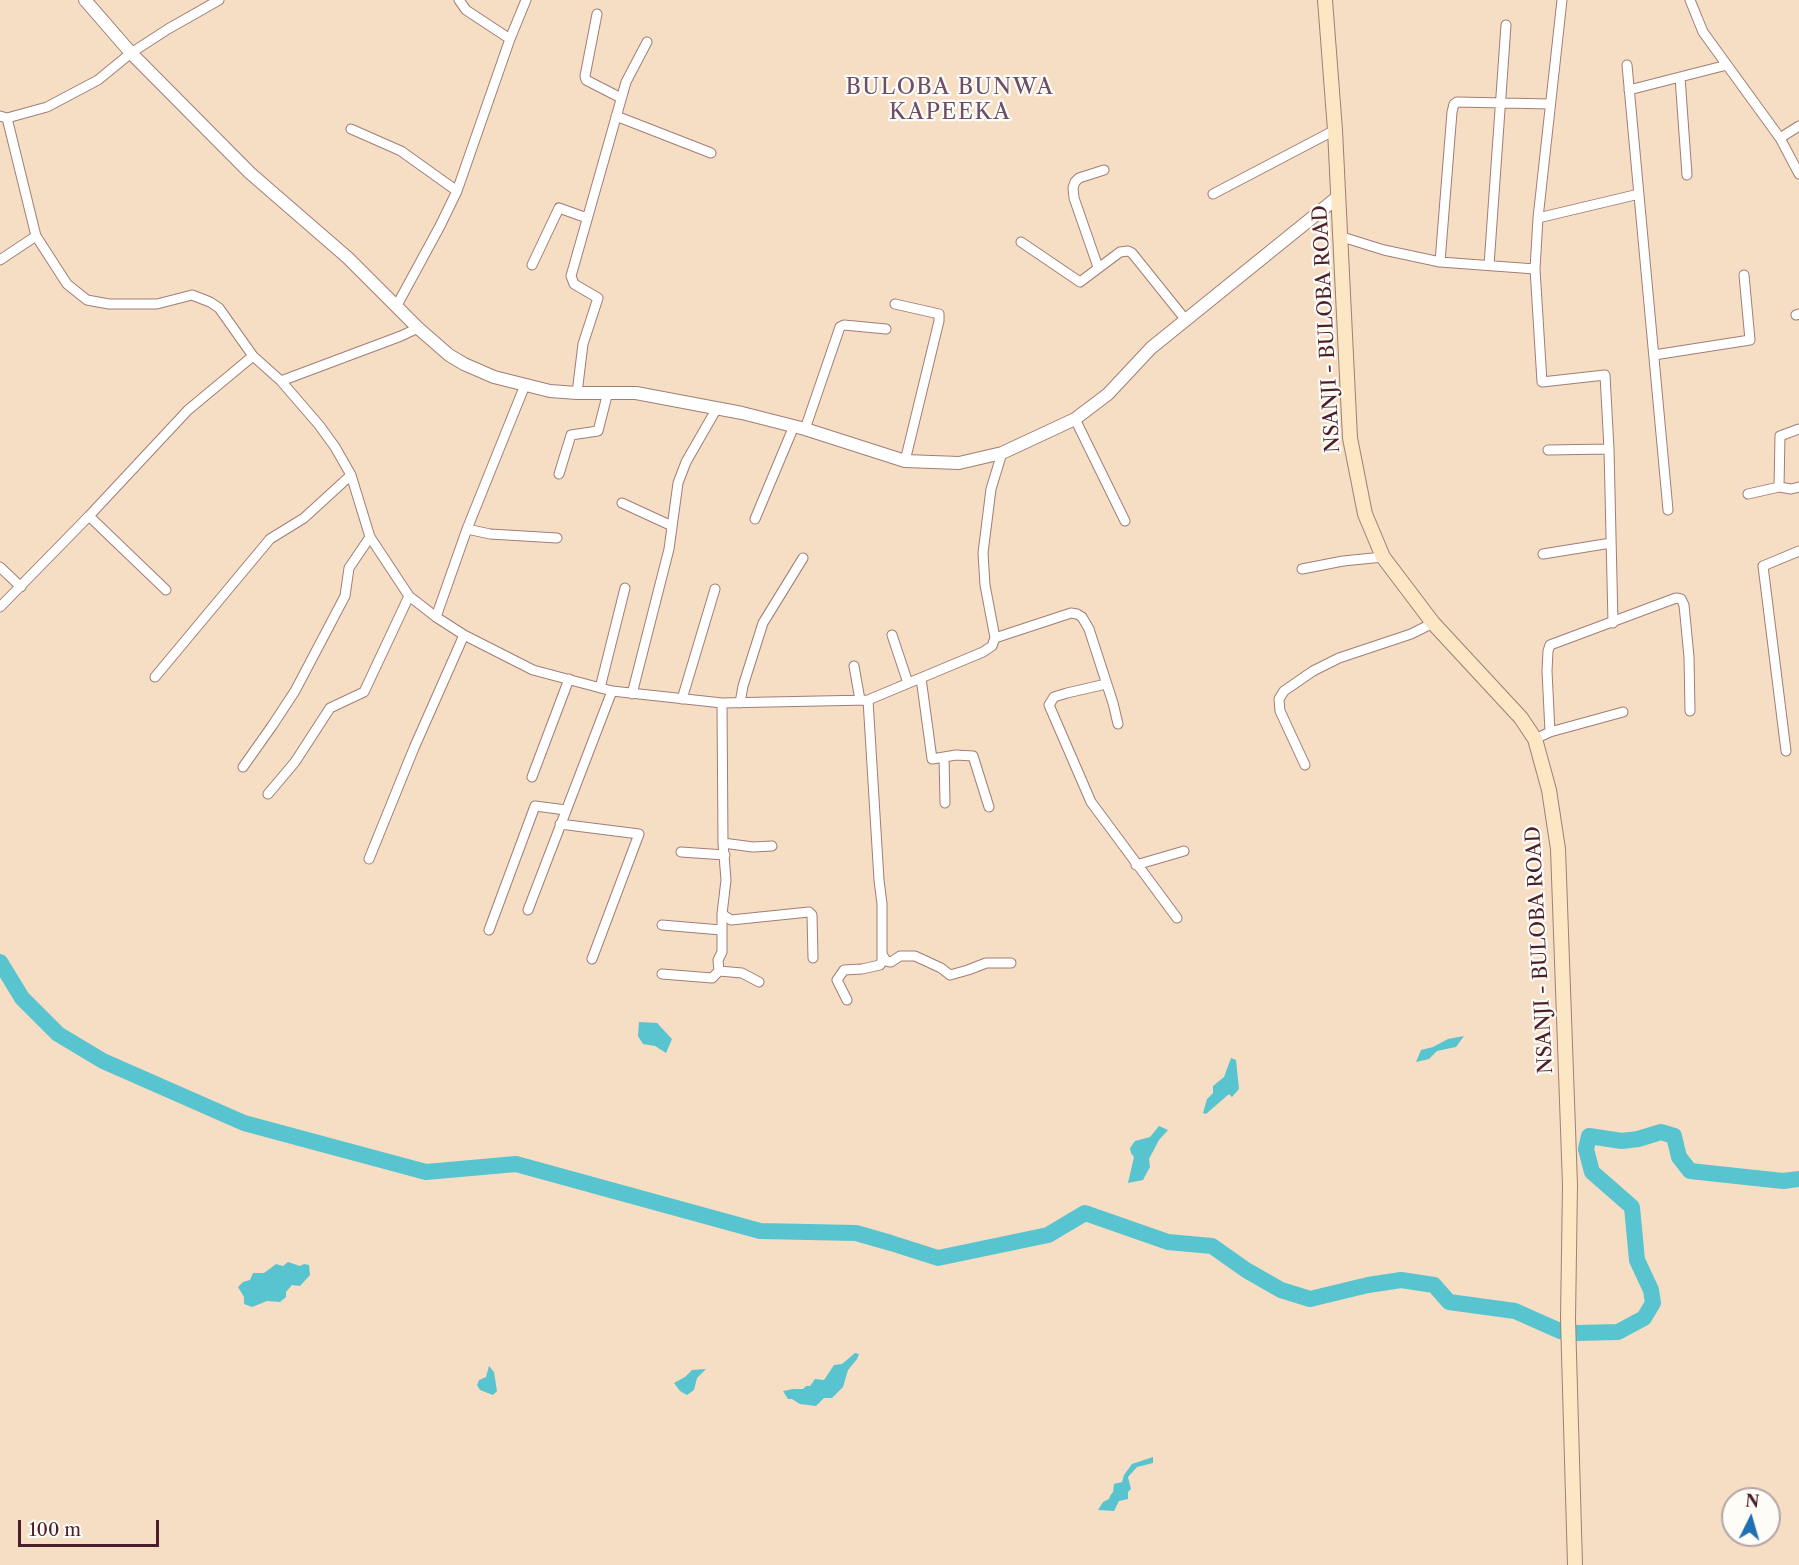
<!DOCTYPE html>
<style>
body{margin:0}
#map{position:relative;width:1799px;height:1565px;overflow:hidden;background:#f5dec3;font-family:"Libre Caslon Text",serif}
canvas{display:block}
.north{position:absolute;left:1721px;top:1487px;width:60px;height:60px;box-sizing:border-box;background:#fdfcf7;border:2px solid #b5a4a5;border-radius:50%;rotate:5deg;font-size:16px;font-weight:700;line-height:24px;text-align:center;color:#4a1f2b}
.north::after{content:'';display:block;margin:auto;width:21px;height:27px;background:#1f6fb2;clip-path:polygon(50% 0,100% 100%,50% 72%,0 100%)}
.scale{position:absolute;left:18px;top:1520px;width:141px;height:27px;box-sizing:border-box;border:3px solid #4a1f2b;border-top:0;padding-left:8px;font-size:18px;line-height:21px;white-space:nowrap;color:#4a1f2b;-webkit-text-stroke:4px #fdfcf7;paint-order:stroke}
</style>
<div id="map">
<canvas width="1799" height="1565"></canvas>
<div class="north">N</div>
<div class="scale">100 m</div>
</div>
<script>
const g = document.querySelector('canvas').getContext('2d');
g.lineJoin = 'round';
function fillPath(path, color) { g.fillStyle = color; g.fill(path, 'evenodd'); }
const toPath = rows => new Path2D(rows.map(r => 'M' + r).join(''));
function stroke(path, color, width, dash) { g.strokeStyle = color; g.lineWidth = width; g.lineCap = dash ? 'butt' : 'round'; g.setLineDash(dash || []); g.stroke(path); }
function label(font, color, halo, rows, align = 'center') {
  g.font = font + ' "Libre Caslon Text",serif'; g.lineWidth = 4.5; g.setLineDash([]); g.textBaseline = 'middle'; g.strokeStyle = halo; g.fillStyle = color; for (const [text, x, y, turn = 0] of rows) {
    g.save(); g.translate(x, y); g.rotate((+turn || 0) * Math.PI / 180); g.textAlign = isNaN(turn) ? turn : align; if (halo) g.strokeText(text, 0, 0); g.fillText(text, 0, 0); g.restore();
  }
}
fillPath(toPath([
 [639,1022,657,1023,672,1039,666,1053,655,1046,643,1044,638,1036],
 [1464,1036,1456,1047,1437,1051,1429,1059,1416,1062,1421,1050,1433,1047,1448,1039],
 [1231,1058,1236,1060,1239,1089,1232,1097,1229,1094,1206,1114,1203,1113,1207,1099,1213,1093,1213,1086,1224,1077],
 [1159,1126,1168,1130,1159,1140,1149,1159,1150,1167,1143,1180,1128,1183,1134,1157,1131,1153,1130,1148,1135,1141,1150,1137],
 [288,1262,300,1266,304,1264,309,1265,310,1275,300,1286,292,1285,286,1292,286,1297,280,1302,267,1301,252,1307,244,1304,244,1297,238,1287,243,1282,250,1280,253,1273,264,1273,276,1264,283,1266],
 [855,1353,859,1354,857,1359,848,1370,843,1387,832,1398,824,1398,816,1406,800,1404,792,1399,788,1399,783,1391,793,1389,803,1389,806,1386,810,1386,815,1379,824,1380,834,1365,842,1364],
 [489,1366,494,1372,497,1391,493,1395,480,1390,477,1385,479,1380,486,1377],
 [706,1369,697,1378,694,1390,687,1395,680,1391,674,1383,685,1377,692,1370],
 [1153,1457,1153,1463,1137,1467,1128,1477,1131,1489,1128,1492,1128,1499,1119,1501,1114,1511,1098,1510,1103,1502,1109,1499,1110,1496,1113,1492,1114,1484,1122,1482,1124,1475,1132,1464]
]), '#58c4d0');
stroke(toPath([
 [0,962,22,998,58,1034,103,1061,244,1123,426,1172,516,1164,760,1231,856,1233,891,1243,938,1258,1048,1235,1085,1213,1168,1242,1212,1246,1246,1270,1281,1290,1310,1299,1368,1285,1401,1280,1434,1285,1449,1302,1515,1311,1560,1331,1577,1333,1618,1332,1644,1318,1653,1303,1651,1290,1637,1260,1632,1207,1592,1172,1586,1149,1589,1136,1622,1141,1638,1139,1661,1132,1674,1136,1679,1157,1690,1171,1783,1181,1799,1179]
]), '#58c4d0', 16);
const minor = toPath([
 [459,0,466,10,510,39],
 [1562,0,1538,218,1535,269,1542,382,1605,375,1609,449,1613,623],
 [1690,0,1703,32,1780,138,1799,174],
 [597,14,585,76,586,80,621,98],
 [1627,65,1668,510],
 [1680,77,1687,175],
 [1629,90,1727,65],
 [0,116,7,118,47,107,98,80,131,53,168,29,219,0],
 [616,116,711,153],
 [7,118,36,236,67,284,87,300,109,304,157,304,192,295,210,302,219,308,253,356,281,381,319,425,335,447,351,475,370,537,409,596,436,617,464,635,533,670,612,691,722,703,868,700,983,652,992,646,995,638,985,585,983,553,991,489,1002,453],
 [351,129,401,151,457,191],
 [1780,138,1799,126],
 [1213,194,1335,130],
 [1538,218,1639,194],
 [1339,236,1384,250,1440,262,1535,269],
 [1021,242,1080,282,1120,252,1128,251,1132,253,1185,319],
 [0,260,36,236],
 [1440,262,1452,112,1454,104,1457,102,1550,104],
 [532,265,559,208,587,218],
 [1489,265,1506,25],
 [1098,267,1074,198,1073,188,1075,182,1079,178,1104,170],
 [895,304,939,314,939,321,905,461],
 [396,307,440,226,457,191,510,39,526,0],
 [1796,315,1799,314],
 [1654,355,1750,340,1744,275],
 [281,381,401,336,418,328],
 [577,393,583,344,598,298,574,284,571,276,626,82,647,42],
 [1075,419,1125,521],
 [805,429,840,327,844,325,886,329],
 [1548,450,1609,449],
 [559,474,571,435,598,431,608,392],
 [1779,487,1780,436,1799,429],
 [1748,494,1779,487,1791,489,1799,487],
 [622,503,672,526],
 [89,516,166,590],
 [755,519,794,426],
 [467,529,490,534,557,538],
 [1543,554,1611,543],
 [0,567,21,587],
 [1302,569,1343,561,1383,557],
 [0,607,89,516,188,410,253,356],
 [436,617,467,529,525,385],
 [892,635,908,683],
 [995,638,1071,613,1077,614,1082,617,1089,629,1113,703,1118,724],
 [854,666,860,700],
 [155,677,270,539,304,518,351,475],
 [921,678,932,759,956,755,973,756,989,807],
 [1106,684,1067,693,1054,697,1049,705,1091,802,1177,918],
 [600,688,625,588],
 [632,694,669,549,678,483,686,462,717,408],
 [682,699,715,589],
 [740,703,743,686,763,623,803,558],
 [1550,732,1547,671,1548,651,1550,645,1676,598,1681,599,1684,605,1689,657,1690,711],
 [1535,739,1550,732,1623,712],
 [1786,751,1763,566,1799,551],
 [944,757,945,803],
 [1305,765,1280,711,1279,699,1284,691,1313,671,1339,658,1411,634,1433,623],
 [243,767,272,726,295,691,345,596,349,568,370,537],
 [532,777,569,679],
 [268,794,295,762,330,708,364,692,409,596],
 [560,824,639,834,592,959],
 [723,843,753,847,772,846],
 [681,852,725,855],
 [369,859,414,748,464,635],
 [1136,865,1184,851],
 [528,910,612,691],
 [722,914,731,920,809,912,812,915,813,958],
 [662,925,721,930],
 [489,930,535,806,566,810],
 [882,954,886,961,891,962,900,956,915,956,941,968,950,975,968,970,986,963,1011,963],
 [719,971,742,973,759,982],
 [662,974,712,978,719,971,718,960,722,952,722,914,726,880,723,843,722,703],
 [847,1000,837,980,844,970,862,969,880,965,882,961,882,904,879,880,868,700]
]);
const tertiary = toPath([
 [85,0,131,53,250,173,348,258,418,328,449,355,464,364,494,377,550,391,577,393,636,393,742,413,805,429,905,461,959,463,1002,453,1075,419,1108,394,1151,348,1339,196]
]);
const secondary = toPath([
 [1325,0,1335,130,1350,438,1365,514,1383,557,1433,623,1521,718,1535,739,1549,790,1558,849,1570,1185,1568,1319,1575,1565]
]);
stroke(minor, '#a07e77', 11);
stroke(tertiary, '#a07e77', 14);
stroke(secondary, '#a07e77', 16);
stroke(minor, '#fff', 9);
stroke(tertiary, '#fff', 12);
stroke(secondary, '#fbe7c3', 14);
label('20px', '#4a1f2b', '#fdfcf7', [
 ["NSANJI - BULOBA ROAD",1327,329,-93],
 ["NSANJI - BULOBA ROAD",1540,950,-93]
]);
g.letterSpacing = '1.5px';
label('22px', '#6c4e68', '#fdfcf7', [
 ["BULOBA BUNWA",950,88],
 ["KAPEEKA",950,113]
]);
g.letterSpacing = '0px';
</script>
